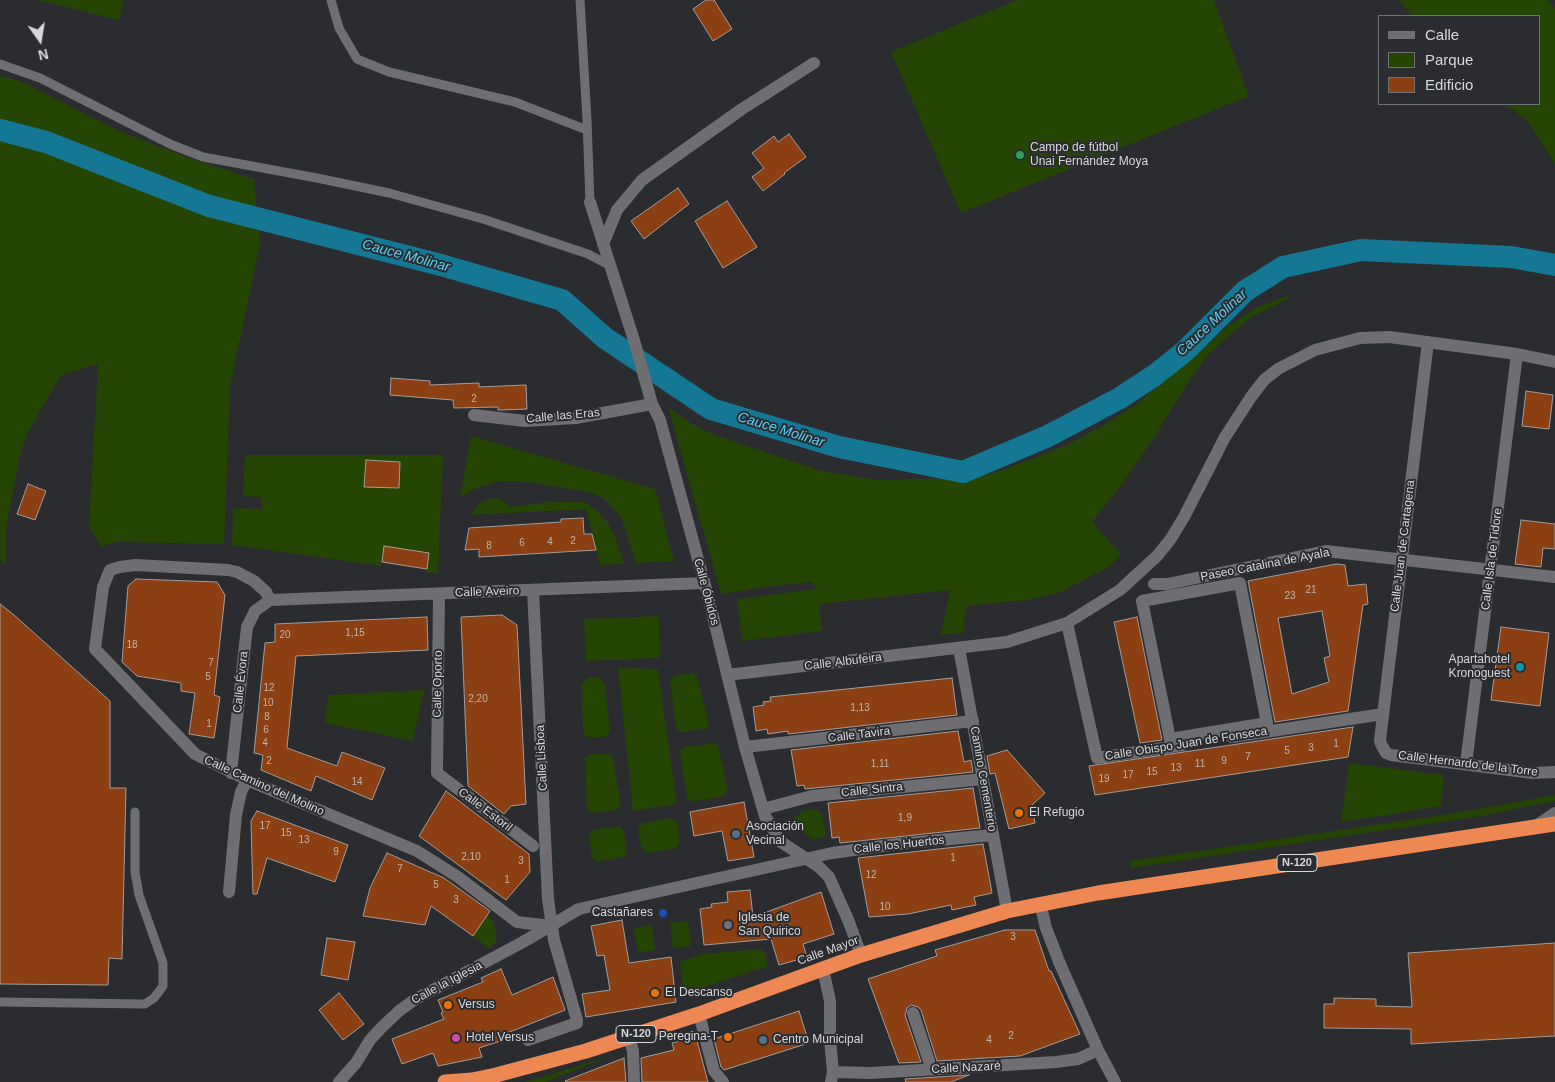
<!DOCTYPE html>
<meta charset="utf-8">
<style>
body{margin:0}
#map{position:relative;width:1555px;height:1082px;overflow:hidden;background:#2b2c30;font-family:Helvetica,sans-serif}
canvas{display:block}
.legend{position:absolute;left:1378px;top:15px;width:162px;height:90px;box-sizing:border-box;background:#2b2c30;border:1px solid #707174;margin:0;padding:6px 9px;list-style:none;font-size:15px;color:#d7d8da}
.legend li{display:flex;align-items:center;gap:10px;height:25px}
.legend b{width:25px;border:1px solid #707174}
.north{position:absolute;left:15px;top:15px;width:50px;height:50px;-webkit-text-stroke:4px #2b2c30;paint-order:stroke;rotate:167deg;font-size:14px;font-weight:700;line-height:20px;text-align:center;color:#d7d8da}
.north::after{content:'';display:block;margin:auto;width:18px;height:22px;background:#d7d8da;clip-path:polygon(50% 0,100% 100%,50% 72%,0 100%)}
</style>
<div id="map">
<canvas width="1555" height="1082"></canvas>
<ul class="legend">
<li><b style="height:6px;background:#6e6e73"></b>Calle</li>
<li><b style="height:14px;background:#254504"></b>Parque</li>
<li><b style="height:14px;background:#8b3f13"></b>Edificio</li>
</ul>
<div class="north">N</div>
</div>
<script>
const g = document.querySelector('canvas').getContext('2d');
g.lineJoin = 'round';
function fillPath(path, color) { g.fillStyle = color; g.fill(path, 'evenodd'); }
const toPath = rows => new Path2D(rows.map(r => 'M' + r).join(''));
function stroke(path, color, width, dash) { g.strokeStyle = color; g.lineWidth = width; g.lineCap = dash ? 'butt' : 'round'; g.setLineDash(dash || []); g.stroke(path); }
function label(font, color, halo, rows, align = 'center') {
  g.font = font + ' Helvetica,sans-serif'; g.lineWidth = 4; g.setLineDash([]); g.textBaseline = 'middle'; g.strokeStyle = halo; g.fillStyle = color; for (const [text, x, y, turn = 0] of rows) {
    g.save(); g.translate(x, y); g.rotate((+turn || 0) * Math.PI / 180); g.textAlign = isNaN(turn) ? turn : align; if (halo) g.strokeText(text, 0, 0); g.fillText(text, 0, 0); g.restore();
  }
}
fillPath(toPath([
 [38,0,124,0,119,20],
 [1017,0,1214,0,1249,96,961,213,891,52],
 [1399,0,1549,0,1555,9,1555,164,1528,121,1505,104,1539,104,1539,16,1412,16],
 [0,76,20,81,121,132,192,159,254,179,260,244,230,387,224,544,116,542,101,547,89,526,98,364,61,375,27,434,20,455,6,527,6,565,0,561],
 [1293,296,1250,318,1225,339,1209,354,1192,376,1157,433,1125,480,1092,522,1121,554,1110,566,1061,592,1029,600,966,606,963,633,941,635,950,590,819,604,822,631,742,641,737,599,817,589,812,582,766,587,721,594,668,407,692,424,712,434,818,470,877,480,960,478,991,474,1027,461,1069,444,1102,426,1134,406,1231,324,1256,308,1284,297],
 [471,436,655,489,674,561,636,563,621,517,602,497,588,492,528,482,498,481,475,489,460,497],
 [245,455,443,455,438,574,426,572,429,553,384,547,381,566,232,545,233,508,262,509,261,497,243,496],
 [499,498,511,507,549,502,585,502,598,511,608,523,616,539,624,564,600,565,586,509,471,515,480,503,489,499],
 [659,616,660,658,586,661,584,619],
 [618,668,658,669,677,804,633,811],
 [693,673,697,676,709,724,706,729,680,732,676,728,670,679,675,675],
 [600,677,605,685,610,731,605,737,587,737,583,731,581,685,587,678],
 [424,690,413,741,325,723,328,695],
 [714,743,718,746,728,790,725,796,692,802,687,798,680,753,684,747],
 [591,754,609,754,613,757,621,806,617,810,591,813,587,809,585,758],
 [1349,763,1444,775,1441,806,1341,822],
 [1555,795,1555,801,1481,816,1131,868,1130,861,1449,814],
 [816,809,822,814,826,835,820,838,813,839,796,827,794,824,794,819,802,811],
 [672,818,677,822,680,841,677,848,647,853,641,847,638,829,642,823],
 [620,826,624,831,627,852,624,857,597,862,592,857,589,835,594,830],
 [488,915,494,923,496,933,496,942,490,949,473,936],
 [688,921,691,946,673,948,670,923],
 [652,925,655,950,638,952,634,928],
 [760,949,764,951,768,966,686,993,683,992,680,962,703,954],
 [604,1058,604,1059,545,1082,525,1082]
]), '#254504');
stroke(toPath([
 [0,130,46,142,209,206,441,265,562,300,605,338,711,409,839,447,963,472,1048,436,1120,398,1155,375,1185,351,1245,291,1283,267,1361,250,1511,257,1555,265]
]), '#147794', 22);
const building = toPath([
 [706,0,714,0,732,29,713,41,693,9,706,0],
 [789,134,806,157,784,173,785,174,763,191,752,177,764,168,752,153,774,136,778,142,789,134],
 [678,188,689,204,644,239,631,221,678,188],
 [727,201,757,247,723,268,695,221,727,201],
 [391,378,430,381,430,385,479,383,479,387,526,385,527,409,502,410,498,410,498,407,454,408,453,400,390,395,391,378],
 [1526,391,1553,395,1549,429,1522,426,1526,391],
 [366,460,400,462,399,488,364,487,366,460],
 [28,484,46,491,35,520,17,514,28,484],
 [583,518,584,534,592,534,596,550,479,557,479,549,465,550,469,528,561,522,561,519,583,518],
 [1521,520,1555,524,1555,549,1543,548,1541,567,1515,564,1521,520],
 [384,546,429,553,427,569,382,562,384,546],
 [1336,564,1345,565,1348,586,1366,584,1368,604,1363,605,1348,711,1275,722,1248,581,1336,564],
 [1322,611,1330,656,1324,658,1329,682,1292,694,1278,618,1322,611],
 [136,579,217,582,225,595,214,695,220,697,214,738,189,734,195,693,181,691,181,683,137,676,122,662,128,586,136,579],
 [0,604,14,615,110,701,110,788,126,788,122,959,109,958,108,985,0,984,0,604],
 [502,615,517,625,526,804,511,806,504,814,468,786,461,617,502,615],
 [427,617,428,650,296,656,287,748,337,766,342,752,385,768,372,800,316,776,311,791,261,770,263,755,254,753,265,643,275,642,275,624,427,617],
 [1137,617,1162,740,1140,743,1114,622,1137,617],
 [1501,627,1549,633,1540,706,1491,700,1501,627],
 [952,678,957,715,788,734,788,731,768,734,767,729,756,731,753,707,764,705,763,702,771,701,770,697,952,678],
 [1353,727,1348,757,1095,795,1089,766,1353,727],
 [958,731,964,762,971,760,973,772,805,789,804,785,797,786,791,750,958,731],
 [1007,750,1045,793,1032,805,1035,823,1009,829,995,773,990,774,987,756,1007,750],
 [973,788,980,828,840,843,839,837,832,838,828,803,973,788],
 [446,791,529,854,530,872,506,900,419,836,446,791],
 [744,802,754,857,728,861,722,831,694,836,690,812,744,802],
 [257,811,348,845,335,882,267,858,257,894,253,894,251,821,257,811],
 [983,844,992,893,974,897,976,905,952,910,951,905,908,914,869,917,858,858,983,844],
 [387,853,444,878,490,911,473,936,431,906,425,925,363,916,370,888,387,853],
 [750,890,753,917,821,892,834,934,803,944,807,957,779,965,771,939,704,945,700,909,712,907,711,904,728,902,727,892,750,890],
 [622,920,629,963,671,957,676,1002,586,1017,582,994,610,990,604,955,597,956,591,926,622,920],
 [1005,930,1035,930,1049,971,1051,971,1080,1034,1020,1056,937,1061,921,1010,918,1007,911,1005,907,1008,905,1015,921,1062,899,1063,868,979,937,956,935,950,1005,930],
 [327,938,355,942,348,980,321,975,327,938],
 [1555,943,1555,1036,1411,1044,1411,1029,1324,1028,1324,1004,1334,1004,1334,998,1376,999,1376,1006,1412,1007,1408,953,1555,943],
 [501,969,512,995,553,977,565,1010,502,1035,504,1040,479,1048,482,1057,438,1066,433,1053,402,1064,392,1039,444,1019,441,1013,443,1012,438,1000,483,982,481,978,501,969],
 [339,993,364,1024,343,1040,319,1010,339,993],
 [799,1011,809,1043,724,1070,721,1067,714,1039,799,1011],
 [696,1037,708,1082,642,1082,641,1058,674,1050,672,1043,696,1037],
 [624,1058,626,1082,566,1082,565,1081,624,1058],
 [969,1075,951,1082,906,1082,905,1079,969,1075]
]);
fillPath(building, '#8b3f13');
stroke(building, '#a39d9a', 1);
stroke(toPath([
 [331,0,339,28,357,59,389,72,515,102,587,130],
 [580,0,587,120,590,202],
 [0,64,40,78,170,144,203,157,317,178,389,193,483,219,588,254,611,266],
 [0,1002,145,1004,154,998,163,986,163,963,139,895,135,872,135,812]
]), '#6e6e73', 9);
stroke(toPath([
 [590,202,633,337,652,404,660,420,708,596,745,747,765,816,781,842,819,867,829,877,849,922,861,955],
 [603,244,617,210,642,180,742,109,814,63],
 [1428,342,1380,740,1381,744,1386,753,1391,755,1533,773,1555,772],
 [474,415,525,421,576,418,652,404],
 [1240,583,1267,723,1170,739,1142,601,1240,583],
 [1154,584,1167,584,1326,551,1555,577],
 [439,594,437,773,533,846],
 [270,600,266,592,254,581,237,572,228,570,135,565,120,567,110,570,103,587,95,649,195,754,247,780,417,851,458,877,517,922,551,926],
 [270,600,704,583],
 [1067,623,1097,758,1183,745],
 [959,648,1007,911],
 [727,675,1007,642,1067,623,1120,590,1157,556,1170,540,1184,517,1225,437,1251,397,1264,380,1278,369,1315,350,1360,338,1389,337,1517,354,1555,362],
 [1232,737,1383,714],
 [745,747,973,721],
 [1466,764,1517,354],
 [231,773,247,627,255,611,270,600],
 [763,809,812,796,983,779],
 [1534,827,1555,813],
 [229,892,236,815,241,792,247,780],
 [1040,903,1046,928,1060,964,1098,1050,1115,1082],
 [823,969,830,1001,830,1039,833,1072,831,1082],
 [913,1013,929,1061],
 [699,1014,714,1071,723,1082],
 [629,1037,633,1051,634,1082],
 [528,1040,577,1023,577,1020,554,940,548,899,533,590],
 [833,1072,871,1073,1056,1062,1078,1059,1098,1050],
 [339,1082,356,1063,370,1040,382,1027,399,1011,414,1000,523,942,579,909,832,853,897,844,993,835]
]), '#6e6e73', 12);
stroke(toPath([
 [445,1082,472,1080,496,1075,586,1051,699,1014,861,955,1007,911,1098,893,1555,824]
]), '#ed8853', 15);
for (const [x, y, r, color] of [
 [1020,155,5,"#2e9e5b"],
 [1520,667,5,"#0f9aa8"],
 [1019,813,5,"#e8710a"],
 [736,834,5,"#5c6f8a"],
 [663,913,5,"#1a4fb4"],
 [728,925,5,"#6b7280"],
 [655,993,5,"#e8710a"],
 [448,1005,5,"#e8710a"],
 [728,1037,5,"#e8710a"],
 [456,1038,5,"#d1479c"],
 [763,1040,5,"#5c6f8a"]
]) { const dot = new Path2D(); dot.arc(x, y, r, 0, 2 * Math.PI); g.fillStyle = color; g.fill(dot); stroke(dot, '#2b2c30', 2); }
label('10px', '#c4b2a8', null, [
 ["2",474,399],
 ["2",573,541],
 ["4",550,542],
 ["6",522,543],
 ["8",489,546],
 ["21",1311,590],
 ["23",1290,596],
 ["1,15",355,633],
 ["20",285,635],
 ["18",132,645],
 ["7",211,663],
 ["5",208,677],
 ["12",269,688],
 ["2,20",478,699],
 ["10",268,703],
 ["1,13",860,708],
 ["8",267,717],
 ["1",209,724],
 ["6",266,730],
 ["4",265,743],
 ["1",1336,744],
 ["3",1311,748],
 ["5",1287,751],
 ["7",1248,757],
 ["2",269,761],
 ["9",1224,761],
 ["1,11",880,764],
 ["11",1200,764],
 ["13",1176,768],
 ["15",1152,772],
 ["17",1128,775],
 ["19",1104,779],
 ["14",357,782],
 ["1,9",905,818],
 ["17",265,826],
 ["15",286,833],
 ["13",304,840],
 ["9",336,852],
 ["2,10",471,857],
 ["1",953,858],
 ["3",521,861],
 ["7",400,869],
 ["12",871,875],
 ["1",507,880],
 ["5",436,885],
 ["3",456,900],
 ["10",885,907],
 ["3",1013,937],
 ["2",1011,1036],
 ["4",989,1040]
]);
for (const [x, y, w] of [
 [1297,863,40],
 [636,1034,40]
]) { const box = new Path2D(); box.roundRect(x - w / 2, y - 8.5, w, 17, 4); g.fillStyle = '#2b2c30'; g.fill(box); stroke(box, '#d7d8da', 1); }
label('bold 11px', '#d7d8da', null, [
 ["N-120",1297,863],
 ["N-120",636,1034]
]);
label('12px', '#d7d8da', '#2b2c30', [
 ["Campo de fútbol",1030,148],
 ["Unai Fernández Moya",1030,162],
 ["Apartahotel",1510,660,"right"],
 ["Kronoguest",1510,674,"right"],
 ["El Refugio",1029,813],
 ["Asociación",746,827],
 ["Vecinal",746,841],
 ["Castañares",653,913,"right"],
 ["Iglesia de",738,918],
 ["San Quirico",738,932],
 ["El Descanso",665,993],
 ["Versus",458,1005],
 ["Peregina-T",718,1037,"right"],
 ["Hotel Versus",466,1038],
 ["Centro Municipal",773,1040]
], 'left');
label('12px', '#d7d8da', '#2b2c30', [
 ["Calle las Eras",563,416,-5],
 ["Calle Juan de Cartagena",1403,546,-83],
 ["Calle Isla de Tidore",1492,559,-83],
 ["Paseo Catalina de Ayala",1265,565,-11],
 ["Calle Aveiro",487,592,-2],
 ["Calle Óbidos",706,592,75],
 ["Calle Albufeira",843,662,-7],
 ["Calle Évora",241,682,-84],
 ["Calle Oporto",438,684,-89],
 ["Calle Tavira",859,735,-7],
 ["Calle Obispo Juan de Fonseca",1186,744,-9],
 ["Calle Lisboa",542,758,-93],
 ["Calle Hernardo de la Torre",1468,764,7],
 ["Camino Cementerio",983,779,80],
 ["Calle Camino del Molino",264,786,24],
 ["Calle Sintra",872,790,-6],
 ["Calle Estoril",485,810,37],
 ["Calle los Huertos",899,845,-6],
 ["Calle Mayor",828,951,-20],
 ["Calle la Iglesia",447,983,-28],
 ["Calle Nazaré",966,1068,-3]
]);
label('italic 14px', '#5ad0f7', '#2b2c30', [
 ["Cauce Molinar",406,256,15],
 ["Cauce Molinar",1212,323,-43],
 ["Cauce Molinar",781,430,17]
]);
</script>
